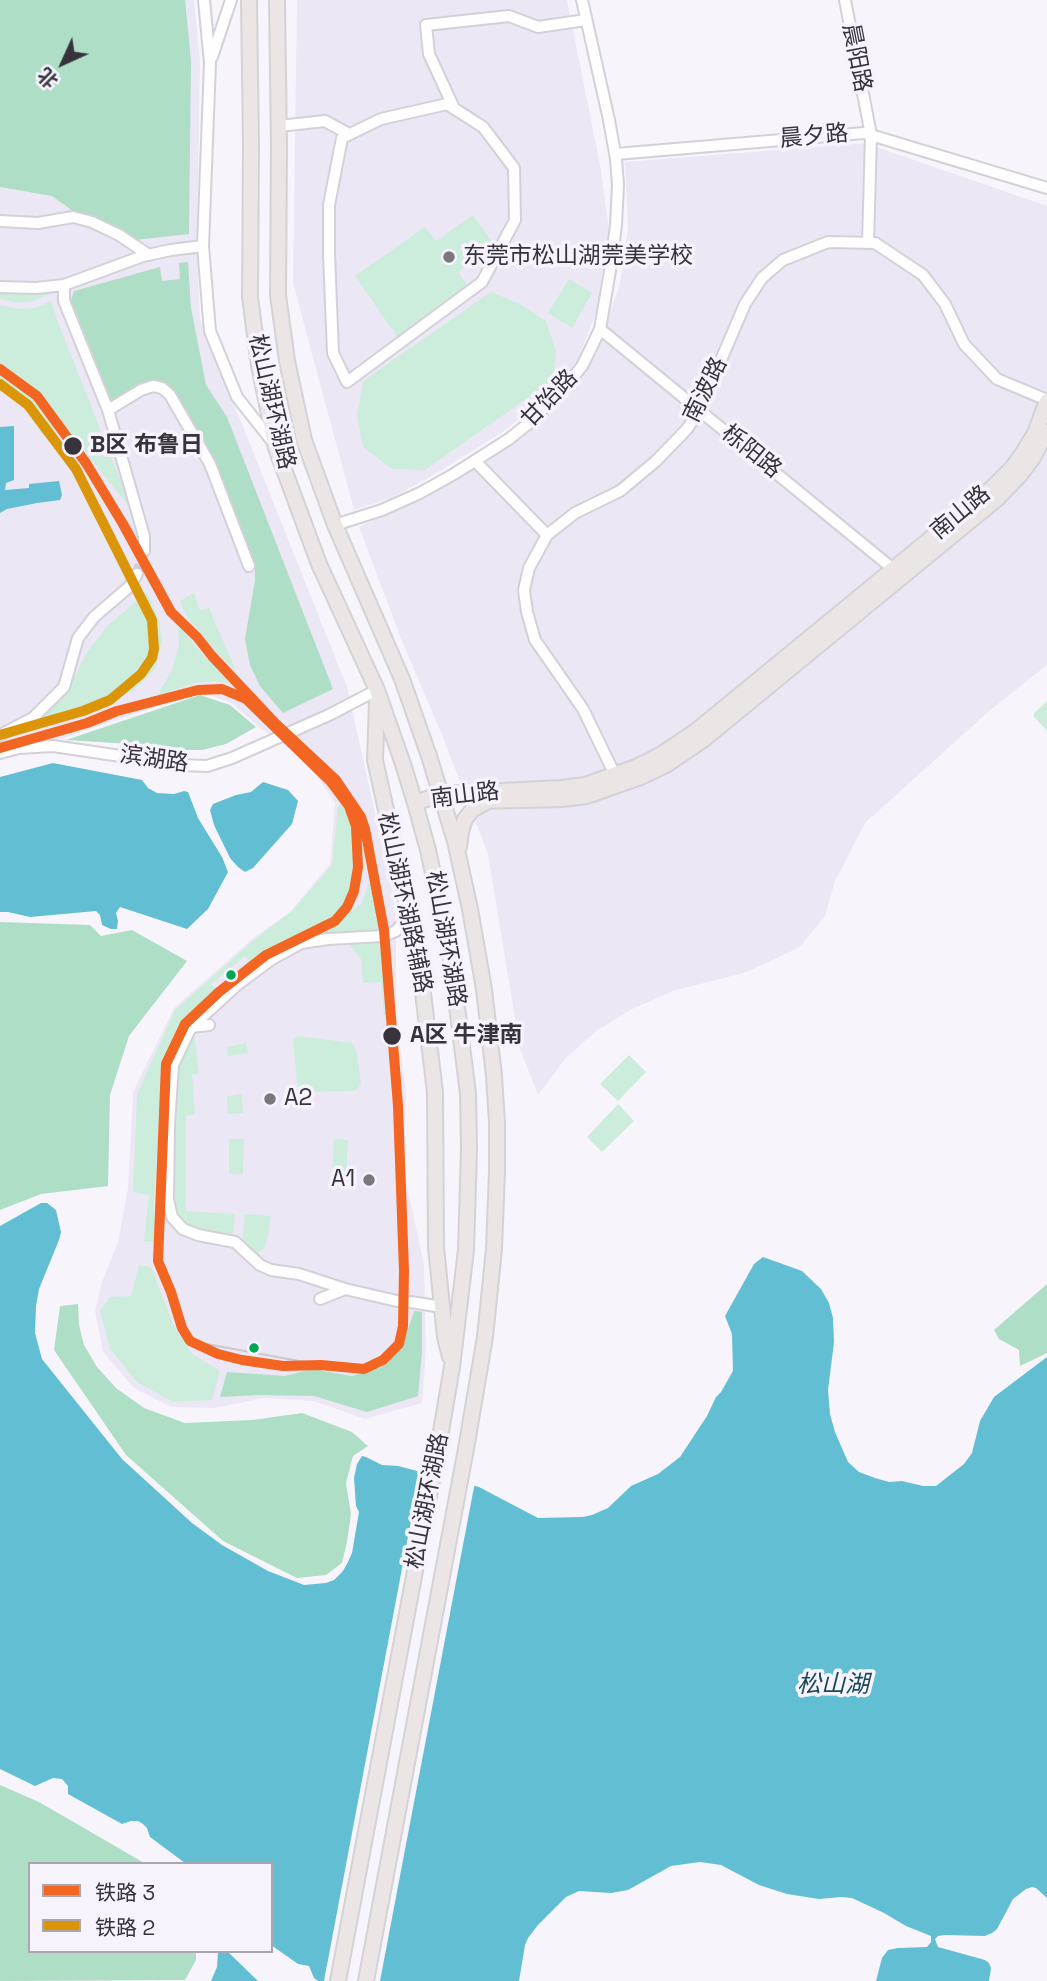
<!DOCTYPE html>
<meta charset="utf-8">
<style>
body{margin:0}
#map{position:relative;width:1047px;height:1981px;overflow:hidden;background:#f7f5fb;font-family:"Space Grotesk","Noto Sans SC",sans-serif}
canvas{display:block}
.legend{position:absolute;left:28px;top:1862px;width:245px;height:91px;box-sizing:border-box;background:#f6f3fd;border:2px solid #a9a6af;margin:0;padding:9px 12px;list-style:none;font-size:21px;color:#36333a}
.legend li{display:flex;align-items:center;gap:14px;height:35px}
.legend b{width:35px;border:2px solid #a9a6af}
.north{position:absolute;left:28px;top:28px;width:70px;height:70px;-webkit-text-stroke:5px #f6f3fd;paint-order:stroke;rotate:225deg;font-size:19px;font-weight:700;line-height:28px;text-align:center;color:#36333a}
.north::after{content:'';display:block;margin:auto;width:24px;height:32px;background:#36333a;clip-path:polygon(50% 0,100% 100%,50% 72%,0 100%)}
</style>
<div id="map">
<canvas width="1047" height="1981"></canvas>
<ul class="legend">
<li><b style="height:9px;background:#f26522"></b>铁路 3</li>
<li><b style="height:9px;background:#da9509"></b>铁路 2</li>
</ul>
<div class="north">北</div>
</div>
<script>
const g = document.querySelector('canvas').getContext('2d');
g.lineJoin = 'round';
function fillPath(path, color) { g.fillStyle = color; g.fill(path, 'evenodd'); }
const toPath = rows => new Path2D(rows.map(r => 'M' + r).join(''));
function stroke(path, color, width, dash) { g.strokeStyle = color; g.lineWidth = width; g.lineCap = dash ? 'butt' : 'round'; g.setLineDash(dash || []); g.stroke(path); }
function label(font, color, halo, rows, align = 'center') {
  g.font = font + ' "Space Grotesk","Noto Sans SC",sans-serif'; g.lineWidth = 7; g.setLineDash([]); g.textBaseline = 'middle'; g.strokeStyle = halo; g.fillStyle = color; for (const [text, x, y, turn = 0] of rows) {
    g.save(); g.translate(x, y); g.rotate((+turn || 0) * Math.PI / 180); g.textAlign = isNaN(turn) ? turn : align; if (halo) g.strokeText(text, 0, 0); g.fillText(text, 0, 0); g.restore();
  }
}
fillPath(toPath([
 [0,0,194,0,200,61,197,247,200,319,347,687,393,894,396,931,396,1015,406,1093,404,1173,424,1264,426,1349,422,1403,365,1419,314,1401,263,1398,215,1408,171,1407,134,1388,103,1352,95,1311,102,1282,118,1242,128,1188,133,1092,174,1008,251,940,291,911,330,864,335,803,320,780,294,752,259,727,232,703,200,692,0,759],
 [297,0,567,0,601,170,609,231,596,313,578,359,565,378,506,430,427,479,391,498,354,510,293,283],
 [865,143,1047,206,1047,665,988,712,865,823,835,881,825,916,800,947,747,972,673,991,632,1009,596,1031,565,1059,538,1095,520,1049,488,854,442,735,402,641,359,527,427,496,486,462,530,430,568,397,597,353,620,283,628,228,625,162]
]), '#ece7f4');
fillPath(toPath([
 [473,215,495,246,458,272,470,289,398,338,355,276,425,227,436,241],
 [569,279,592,293,572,328,548,313],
 [0,290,41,290,52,293,33,301,19,303,0,299],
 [491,292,520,304,546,321,556,351,553,380,425,470,392,469,363,447,357,416,363,381],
 [51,301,58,322,132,510,39,394,0,364,0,305,19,309,35,308],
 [0,372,35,397,57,429,44,437,30,415,30,407,33,405,29,400,23,399,19,401,0,385],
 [147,592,159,621,162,640,156,668,134,690,106,705,7,738,35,721,68,690,86,654,107,626],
 [194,593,200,610,209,608,236,671,217,653,186,615,180,601],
 [178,624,198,649,232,684,215,681,195,683,157,696,171,672,179,646],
 [1047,701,1047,731,1034,717,1034,713],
 [352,801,360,825,365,869,355,896,333,917,266,951,251,962,245,956,211,984,217,991,183,1021,163,1061,154,1199,155,1242,144,1241,149,1195,133,1192,137,1094,175,1010,254,940,292,911,332,865,338,805],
 [371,877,379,932,339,934,316,933,337,924,362,903],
 [382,941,388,1015,384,1015,381,982,363,983,361,959,347,942],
 [194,1034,199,1073,192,1075,195,1114,186,1116,186,1211,235,1214,233,1236,200,1231,185,1226,175,1215,171,1198,174,1086,179,1066],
 [298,1036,352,1043,356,1049,361,1083,358,1089,353,1091,298,1092,293,1040],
 [246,1043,248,1053,228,1056,227,1047],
 [629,1055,646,1072,618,1101,600,1084],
 [242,1094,243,1113,228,1114,227,1096],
 [618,1104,634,1121,602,1152,587,1137],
 [229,1139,244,1139,243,1174,229,1174],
 [334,1139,348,1140,346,1176,332,1175],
 [245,1214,271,1216,267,1241,264,1248,256,1254,242,1241],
 [139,1265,151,1267,174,1326,192,1354,220,1371,212,1400,173,1402,137,1382,110,1349,100,1311,110,1297,131,1296]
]), '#cdeddc');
fillPath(toPath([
 [0,0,185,0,191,60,189,234,135,240,73,211,52,196,0,187],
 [188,262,191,308,206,385,227,417,333,689,283,713,260,686,250,665,245,639,255,580,255,567,214,463,165,385,112,402,71,300,74,291,160,267,162,281,180,279,179,263],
 [200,695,230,705,256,727,226,744,202,750,182,750,147,745,66,740],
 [0,922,90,925,101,936,132,930,187,961,129,1036,110,1095,108,1186,41,1194,0,1210],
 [1047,1284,1047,1353,1020,1366,1019,1350,999,1339,994,1330],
 [78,1304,79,1325,84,1345,97,1367,116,1388,144,1408,185,1423,252,1420,302,1413,352,1432,368,1446,353,1456,346,1483,351,1514,347,1542,342,1563,326,1575,297,1578,223,1541,126,1455,54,1350,60,1306],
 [414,1311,422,1312,422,1352,418,1396,367,1412,314,1396,259,1395,220,1397,227,1372,285,1376,312,1369,352,1376,382,1367,402,1348],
 [0,1785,39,1802,146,1864,30,1864,30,1951,196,1951,196,1960,185,1980,0,1981]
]), '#aedec6');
fillPath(toPath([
 [14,426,14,480,6,483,5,490,29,488,29,484,59,481,62,495,60,500,37,503,7,509,0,513,0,427],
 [53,763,142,780,148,788,157,793,174,794,184,791,188,792,198,818,222,857,228,872,208,909,187,929,120,907,116,913,118,921,117,929,111,929,102,925,100,915,96,911,30,917,8,912,0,912,0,777],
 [263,782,288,790,298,801,292,824,253,868,245,872,238,867,230,858,214,825,210,810,213,804,236,795,251,792],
 [41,1203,47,1203,56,1210,61,1232,59,1240,39,1289,36,1306,35,1333,42,1359,122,1459,192,1523,222,1545,268,1571,304,1585,326,1583,334,1580,343,1571,348,1562,352,1553,359,1512,356,1506,354,1478,357,1464,362,1456,366,1457,382,1465,398,1466,479,1487,538,1518,583,1517,592,1515,608,1508,631,1486,658,1474,680,1457,707,1416,716,1397,721,1392,733,1371,732,1334,725,1316,754,1264,763,1257,802,1271,821,1289,829,1303,833,1318,834,1342,828,1390,830,1414,835,1432,848,1462,859,1472,875,1478,889,1482,902,1481,923,1486,936,1486,964,1464,972,1453,980,1421,994,1397,1047,1357,1047,1898,1036,1888,1032,1887,1026,1889,1013,1899,997,1929,992,1933,985,1936,945,1935,938,1936,935,1939,938,1947,985,1960,989,1963,991,1968,989,1981,876,1981,882,1958,888,1950,898,1948,927,1947,931,1942,931,1936,906,1926,884,1913,852,1898,841,1897,819,1899,787,1894,759,1885,721,1865,700,1862,671,1866,628,1890,611,1893,579,1891,566,1897,538,1925,528,1938,525,1945,519,1981,318,1981,314,1978,309,1966,298,1964,271,1945,271,1864,185,1863,150,1837,147,1828,143,1824,138,1821,131,1821,122,1824,68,1794,68,1786,62,1779,53,1778,35,1786,0,1769,0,1226],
 [218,1951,227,1951,258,1981,211,1981,217,1967]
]), '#61bed3');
fillPath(toPath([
 [421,1468,475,1482,380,1981,324,1981]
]), '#f7f5fb');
stroke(toPath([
 [137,574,144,551]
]), '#d0ced4', 10, [10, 5]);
const minor = toPath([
 [845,0,871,135,868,243],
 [212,57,231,0],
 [447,104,483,127,514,168,515,220,482,282,347,382,333,353,329,254,329,205,342,138,381,119,447,104],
 [453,106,429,54,426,25,509,16,538,27,586,20],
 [279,126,325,121,349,134],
 [616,154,864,133,1047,188],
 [0,221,38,223,73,217,92,222,119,235,149,255],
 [203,246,210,63,204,0],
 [64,285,64,301,108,410,144,536,144,551],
 [0,287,36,288,64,285,143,256,171,250,203,246,210,331,237,397,275,445],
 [600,329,898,573],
 [108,410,141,390,153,386,162,388,170,395,210,464,249,566],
 [475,461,547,535],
 [335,525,382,510,420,493,454,474,509,439,529,423,563,390,582,366,590,350,600,329,610,271,616,225,618,185,616,159,609,120,582,0],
 [0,735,33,718,64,687,78,638,94,617,130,586,137,574],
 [0,753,19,748,53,746,181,765,207,766,232,758,329,715,377,690],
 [615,775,583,709,535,640,527,612,524,590,529,568,547,535,575,513,620,491,656,461,687,429,699,411,745,304,762,278,783,260,828,242,875,243,923,275,945,304,964,344,997,379,1047,400],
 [191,1027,209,1025],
 [320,1299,345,1289],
 [397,1301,345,1289,299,1274,271,1270,260,1265,235,1242,198,1235,183,1229,172,1217,168,1199,169,1124,173,1065,191,1027,237,985,272,959,301,943,328,939,384,936,396,931,404,922,408,910],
 [411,1302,442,1307]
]);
const major = toPath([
 [249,0,251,146,250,297,259,366,276,448,319,564,377,690,403,764,415,803,428,850,450,952,468,1093,469,1149,466,1250,452,1367,439,1443,338,1981],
 [277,0,279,146,278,295,287,361,304,440,335,525,402,679,429,756,455,841,470,909,484,989,494,1076,497,1123,497,1171,494,1249,485,1337,466,1449,366,1981],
 [377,702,375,760,408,910,422,985,435,1092,436,1247,445,1337,450,1357],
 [476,801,562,799,587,796,641,777,666,765,703,740,998,498,1020,475,1032,459,1047,432],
 [415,803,441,794,561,788,585,785,636,767,660,755,696,731,991,489,1012,468,1023,453,1035,433,1047,401],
 [459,847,461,832,465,819,473,809,486,802]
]);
stroke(minor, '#d3d1d7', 14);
stroke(major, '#d4d2d6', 18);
stroke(minor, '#fefefe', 10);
stroke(major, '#ebe6e5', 14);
stroke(toPath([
 [190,1341,321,1365]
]), '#c9c9cb', 2);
stroke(toPath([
 [0,369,37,396,86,463,123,524,171,612,197,637,212,656,275,723,336,780,361,817,365,829,384,930,398,1106,404,1271,403,1326,399,1344,383,1360,364,1369,321,1365,283,1366,242,1360,218,1354,190,1341,182,1328,171,1292,158,1261,166,1064,185,1024,219,992,266,955,335,921,347,907,354,891,358,867,356,826,349,806,331,782,246,699,222,689,198,690,117,711,87,723,0,748]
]), '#f26522', 10);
stroke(toPath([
 [0,384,28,405,76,469,152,620,154,649,152,658,141,674,110,700,83,711,0,735]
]), '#da9509', 10);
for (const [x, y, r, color] of [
 [449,257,7,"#7a777e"],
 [73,446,10,"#36333a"],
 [231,975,6,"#00a651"],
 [392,1036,10,"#36333a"],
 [270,1099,7,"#7a777e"],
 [369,1180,7,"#7a777e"],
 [254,1348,6,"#00a651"]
]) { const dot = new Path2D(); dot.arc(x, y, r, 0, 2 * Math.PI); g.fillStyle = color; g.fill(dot); stroke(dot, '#f6f3fd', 2.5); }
label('23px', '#36333a', '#f6f3fd', [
 ["晨阳路",856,58,79],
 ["晨夕路",814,137,-5],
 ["南波路",706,390,-64],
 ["甘饴路",550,399,-46],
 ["松山湖环湖路",271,402,77],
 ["栎阳路",751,452,39],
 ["南山路",961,513,-40],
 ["滨湖路",154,760,8],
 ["南山路",465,796,-7],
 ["松山湖环湖路辅路",404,903,78],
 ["松山湖环湖路",445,939,80],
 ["松山湖环湖路",428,1501,-79]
]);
label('23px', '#36333a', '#f6f3fd', [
 ["东莞市松山湖莞美学校",463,257],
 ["A2",284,1099],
 ["A1",355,1180,"right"]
], 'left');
label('bold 23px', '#36333a', '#f6f3fd', [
 ["B区 布鲁日",90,446],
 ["A区 牛津南",410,1036]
], 'left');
label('italic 24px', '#164a56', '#f6f3fd', [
 ["松山湖",833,1685]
]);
</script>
